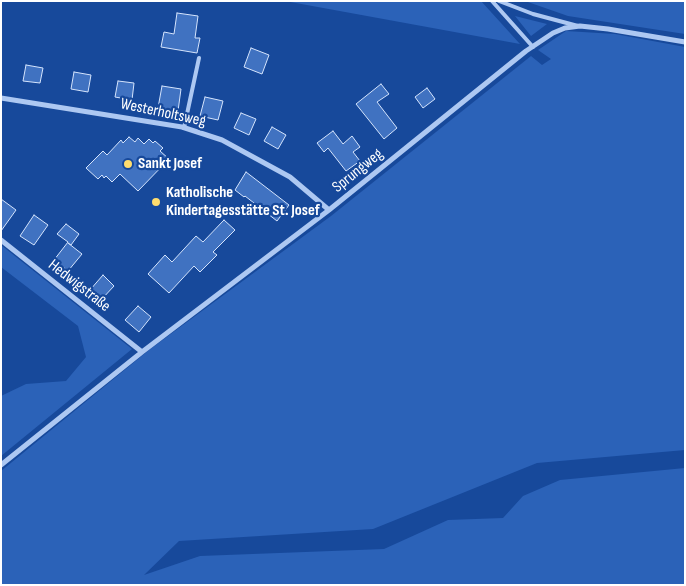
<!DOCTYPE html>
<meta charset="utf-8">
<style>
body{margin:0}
#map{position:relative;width:686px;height:586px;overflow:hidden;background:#17499b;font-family:"Sofia Sans Condensed",sans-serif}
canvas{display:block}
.frame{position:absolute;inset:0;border:2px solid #fff;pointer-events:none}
</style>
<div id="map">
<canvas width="686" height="586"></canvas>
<div class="frame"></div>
</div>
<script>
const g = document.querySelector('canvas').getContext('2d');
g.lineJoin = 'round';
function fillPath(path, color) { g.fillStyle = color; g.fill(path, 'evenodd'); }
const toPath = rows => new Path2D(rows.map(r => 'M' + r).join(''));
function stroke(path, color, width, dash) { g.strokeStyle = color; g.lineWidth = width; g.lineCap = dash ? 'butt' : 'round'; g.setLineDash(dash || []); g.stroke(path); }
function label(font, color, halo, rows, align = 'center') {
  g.font = font + ' "Sofia Sans Condensed",sans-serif'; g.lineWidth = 4.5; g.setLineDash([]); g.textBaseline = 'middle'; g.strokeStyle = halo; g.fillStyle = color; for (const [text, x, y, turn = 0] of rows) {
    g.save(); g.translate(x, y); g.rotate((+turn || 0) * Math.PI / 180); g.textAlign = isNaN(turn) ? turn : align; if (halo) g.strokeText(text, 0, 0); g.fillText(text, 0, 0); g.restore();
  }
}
fillPath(toPath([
 [285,1,481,1,520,44],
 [525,1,685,1,685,34,568,16],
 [515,16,547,24,531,36],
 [566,31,615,34,685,47,685,450,537,463,373,529,179,541,144,575,200,556,384,549,448,520,503,518,523,496,560,480,685,468,685,585,1,585,1,471,149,350,331,216,531,56,542,65,551,59,538,50],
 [1,245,132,349,1,456,1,396,26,384,66,381,86,357,78,326,1,267]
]), '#2b62b8');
const building = toPath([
 [177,13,198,16,195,38,200,38,197,53,161,47,164,32,174,34,177,13],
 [251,48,269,55,262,74,244,67,251,48],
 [26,65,43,68,40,83,23,81,26,65],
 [74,72,91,75,88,92,71,89,74,72],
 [118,81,134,83,132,100,115,97,118,81],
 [381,84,389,94,377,102,397,128,384,139,356,104,381,84],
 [162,86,181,89,178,111,158,108,162,86],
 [427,88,435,99,423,108,415,97,427,88],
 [205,97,223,101,218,120,200,116,205,97],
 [241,113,256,119,249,135,234,128,241,113],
 [272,127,286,135,278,149,264,141,272,127],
 [333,131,343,144,352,136,360,147,353,152,360,161,346,171,328,148,324,152,317,143,333,131],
 [129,137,135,142,138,138,144,144,149,139,153,143,155,141,163,148,160,151,169,159,138,191,120,174,112,182,106,176,104,178,102,175,98,179,86,168,103,151,107,155,121,140,123,143,129,137],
 [246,172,289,205,277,221,245,196,244,197,235,190,246,172],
 [1,199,16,210,1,231,1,199],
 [34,215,48,225,34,245,20,236,34,215],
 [224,220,235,230,213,252,217,255,200,272,194,266,169,293,148,274,165,255,172,262,196,236,203,242,224,220],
 [66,224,79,234,71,245,68,243,82,254,68,271,54,260,68,242,57,234,66,224],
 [103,275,114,286,101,300,90,290,103,275],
 [138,306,151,317,139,332,125,320,138,306]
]);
fillPath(building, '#4072c1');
stroke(building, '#d5e4fc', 1);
stroke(toPath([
 [492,1,533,47],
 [499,1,533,14,578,26],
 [184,128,199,58]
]), '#adc8f2', 4);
stroke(toPath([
 [1,98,182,127,222,140,290,177,329,210],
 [1,240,142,352],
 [1,465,142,352,329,210,526,51,553,33,565,28,580,26,608,29,685,42]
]), '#adc8f2', 5);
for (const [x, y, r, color] of [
 [128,164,5,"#ffdd6e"],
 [156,202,5,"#ffdd6e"]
]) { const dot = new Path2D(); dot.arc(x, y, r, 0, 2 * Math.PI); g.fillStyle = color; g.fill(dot); stroke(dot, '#17499b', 2); }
label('16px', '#fff', '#17499b', [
 ["Westerholtsweg",163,113,12],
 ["Sprungweg",358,171,-39],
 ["Hedwigstraße",79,286,38]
]);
label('bold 16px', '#fff', '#17499b', [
 ["Sankt Josef",138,164],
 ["Katholische",166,193],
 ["Kindertagesstätte St. Josef",166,211]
], 'left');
</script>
